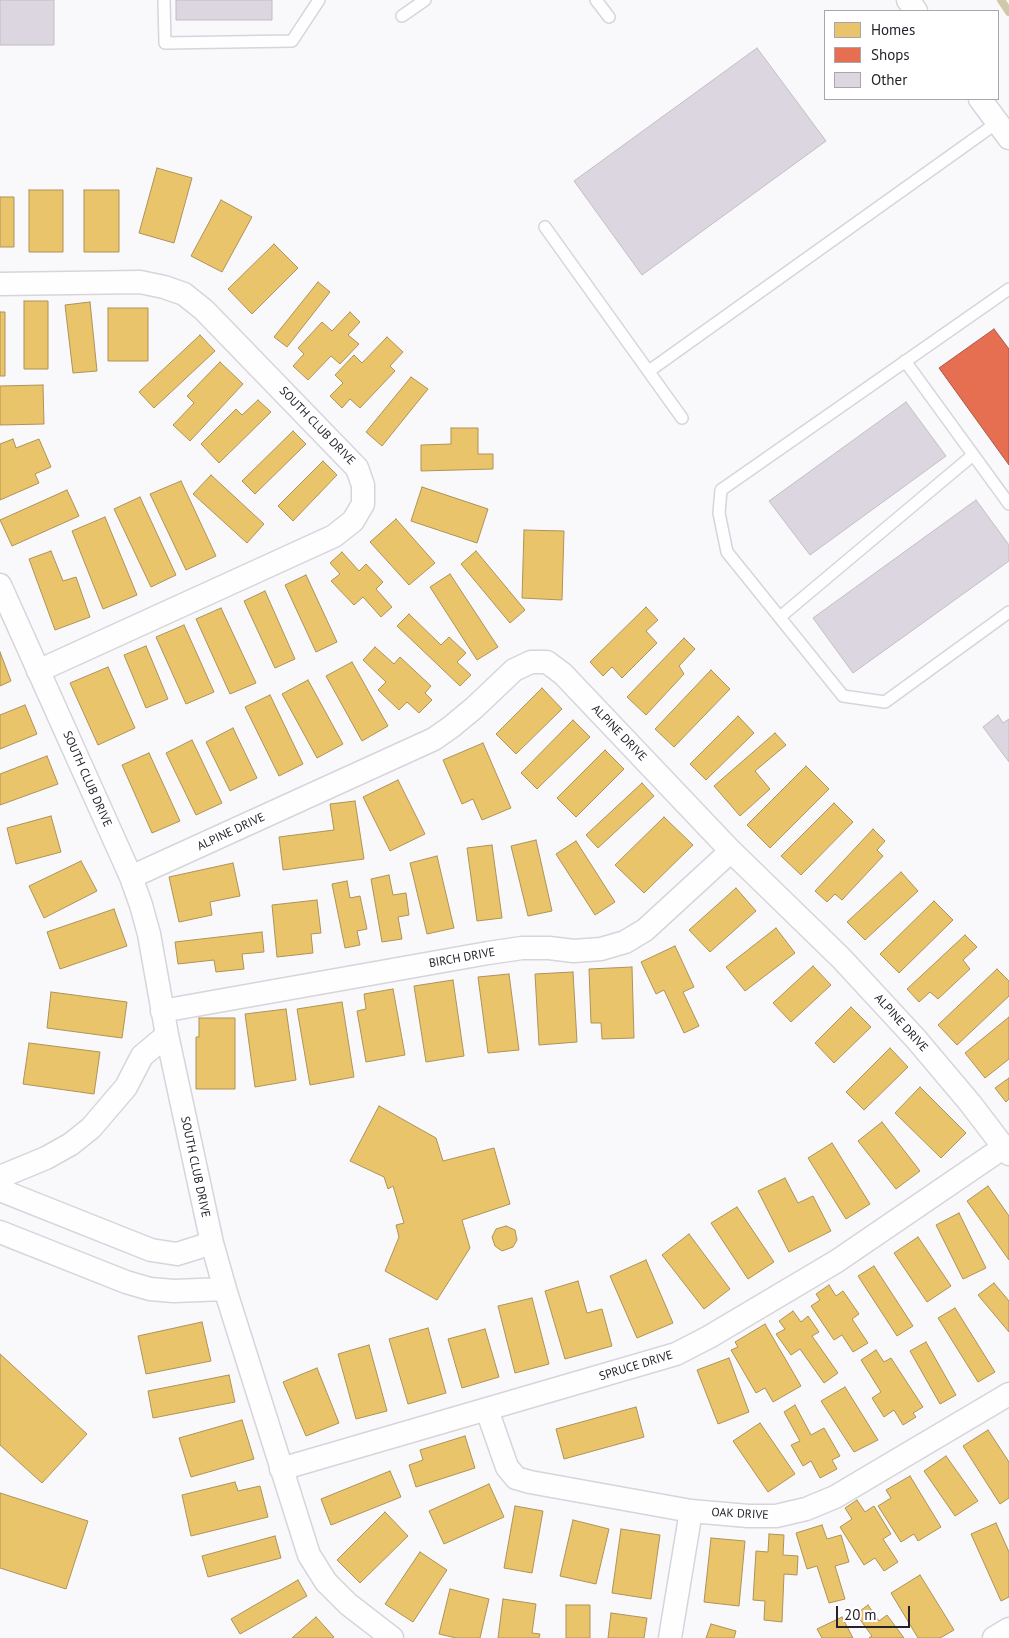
<!DOCTYPE html>
<style>
body{margin:0}
#map{position:relative;width:1009px;height:1638px;overflow:hidden;background:#f9f8fb;font-family:"PT Sans",sans-serif}
canvas{display:block}
.legend{position:absolute;left:824px;top:10px;width:175px;height:90px;box-sizing:border-box;background:#fff;border:1px solid #a8a6aa;margin:0;padding:6px 9px;list-style:none;font-size:15px;color:#26212b}
.legend li{display:flex;align-items:center;gap:10px;height:25px}
.legend b{width:25px;border:1px solid #a8a6aa}
.scale{position:absolute;left:836px;top:1606px;width:74px;height:22px;box-sizing:border-box;border:2px solid #26212b;border-top:0;padding-left:6px;font-size:15px;line-height:18px;white-space:nowrap;color:#26212b;-webkit-text-stroke:4px #fff;paint-order:stroke}
</style>
<div id="map">
<canvas width="1009" height="1638"></canvas>
<ul class="legend">
<li><b style="height:14px;background:#e9c46a"></b>Homes</li>
<li><b style="height:14px;background:#e76f51"></b>Shops</li>
<li><b style="height:14px;background:#dbd6e0"></b>Other</li>
</ul>
<div class="scale">20 m</div>
</div>
<script>
const g = document.querySelector('canvas').getContext('2d');
g.lineJoin = 'round';
function fillPath(path, color) { g.fillStyle = color; g.fill(path, 'evenodd'); }
const toPath = rows => new Path2D(rows.map(r => 'M' + r).join(''));
function stroke(path, color, width, dash) { g.strokeStyle = color; g.lineWidth = width; g.lineCap = dash ? 'butt' : 'round'; g.setLineDash(dash || []); g.stroke(path); }
function label(font, color, halo, rows, align = 'center') {
  g.font = font + ' "PT Sans",sans-serif'; g.lineWidth = 5; g.setLineDash([]); g.textBaseline = 'middle'; g.strokeStyle = halo; g.fillStyle = color; for (const [text, x, y, turn = 0] of rows) {
    g.save(); g.translate(x, y); g.rotate((+turn || 0) * Math.PI / 180); g.textAlign = isNaN(turn) ? turn : align; if (halo) g.strokeText(text, 0, 0); g.fillText(text, 0, 0); g.restore();
  }
}
const homes = toPath([
 [157,168,192,178,174,243,139,233,157,168],
 [29,190,63,190,63,252,29,252,29,190],
 [84,190,119,190,119,252,84,252,84,190],
 [0,197,14,197,14,247,0,247,0,197],
 [221,200,252,217,222,272,191,256,221,200],
 [274,244,298,268,252,314,228,289,274,244],
 [318,282,330,292,287,347,274,337,318,282],
 [24,301,48,301,48,369,24,369,24,301],
 [90,302,97,371,73,373,65,305,90,302],
 [108,308,148,308,148,361,108,361,108,308],
 [0,312,5,312,5,376,0,376,0,312],
 [350,312,360,322,348,335,359,344,340,364,331,356,308,380,293,366,304,354,298,348,322,322,332,331,350,312],
 [200,335,215,351,154,408,139,392,200,335],
 [387,337,403,352,390,366,395,371,360,408,350,399,342,408,330,396,343,383,335,375,354,355,362,363,387,337],
 [220,362,243,384,190,441,173,425,194,403,187,396,220,362],
 [411,377,428,389,382,446,366,432,411,377],
 [43,385,44,424,0,425,0,386,43,385],
 [258,400,271,412,219,463,201,444,236,409,242,415,258,400],
 [451,428,478,428,478,454,493,454,493,469,421,471,421,445,451,444,451,428],
 [293,431,306,444,255,494,242,481,293,431],
 [13,439,16,448,39,439,51,467,35,474,39,483,0,500,0,444,13,439],
 [323,461,337,475,293,521,278,506,323,461],
 [211,475,264,524,247,543,193,494,211,475],
 [181,481,216,556,186,570,150,494,181,481],
 [422,487,488,509,477,543,411,521,422,487],
 [67,490,79,516,12,546,0,520,67,490],
 [140,497,176,575,151,587,114,509,140,497],
 [105,517,137,595,103,609,72,531,105,517],
 [396,519,435,563,409,585,370,542,396,519],
 [524,530,564,531,562,600,522,598,524,530],
 [51,551,63,581,76,577,90,617,55,630,29,559,51,551],
 [476,551,525,610,510,623,461,564,476,551],
 [342,552,359,571,366,564,383,582,376,589,392,607,381,617,363,597,354,605,331,581,340,574,330,563,342,552],
 [450,574,498,647,477,660,430,587,450,574],
 [306,575,337,642,316,652,285,585,306,575],
 [265,591,295,659,275,668,244,601,265,591],
 [646,607,658,620,646,631,657,643,622,678,612,667,603,676,590,662,646,607],
 [221,608,256,683,230,694,196,619,221,608],
 [409,614,441,645,449,637,466,653,457,662,471,675,460,686,397,626,409,614],
 [184,625,214,692,186,704,156,637,184,625],
 [684,638,695,649,679,666,684,674,646,715,627,697,684,638],
 [146,646,168,699,146,708,124,655,146,646],
 [375,647,394,664,400,657,431,686,425,693,432,700,419,713,407,702,399,710,378,690,386,682,363,660,375,647],
 [0,652,11,681,0,686,0,652],
 [352,662,388,726,362,741,326,676,352,662],
 [108,667,135,728,98,745,70,683,108,667],
 [711,670,730,689,674,747,655,729,711,670],
 [308,680,343,744,317,758,282,694,308,680],
 [542,688,562,709,516,754,496,734,542,688],
 [270,695,303,764,279,776,245,707,270,695],
 [25,705,37,734,0,749,0,715,25,705],
 [738,716,754,733,706,780,690,764,738,716],
 [573,720,590,737,537,789,521,773,573,720],
 [233,728,257,778,230,791,206,742,233,728],
 [775,733,786,745,755,771,770,789,740,816,714,786,775,733],
 [192,740,222,803,196,815,166,753,192,740],
 [483,743,511,808,482,820,473,799,462,804,443,760,483,743],
 [605,750,624,769,576,817,557,798,605,750],
 [149,753,180,821,152,833,122,765,149,753],
 [47,756,58,784,0,805,0,774,47,756],
 [806,766,829,789,770,848,747,825,806,766],
 [398,780,425,834,390,851,363,797,398,780],
 [642,783,654,796,598,848,586,835,642,783],
 [355,801,364,859,283,870,279,837,334,830,330,804,355,801],
 [834,803,853,822,801,875,781,856,834,803],
 [51,816,61,852,16,864,7,828,51,816],
 [664,817,693,845,644,893,615,865,664,817],
 [873,829,885,841,877,850,883,856,842,900,835,894,827,902,815,891,873,829],
 [536,840,552,911,528,916,511,846,536,840],
 [576,841,615,902,595,915,556,854,576,841],
 [492,845,502,918,477,921,467,848,492,845],
 [437,856,454,928,427,934,410,863,437,856],
 [81,861,97,891,44,918,29,886,81,861],
 [233,863,240,896,210,902,212,915,179,922,169,877,233,863],
 [901,872,918,891,865,940,847,922,901,872],
 [389,875,393,895,406,893,409,915,398,917,402,939,382,942,371,879,389,875],
 [347,881,350,898,360,896,367,929,357,931,360,945,345,948,332,884,347,881],
 [736,888,756,911,710,952,689,930,736,888],
 [317,900,321,933,311,934,313,953,277,957,272,905,317,900],
 [934,901,953,920,899,973,880,954,934,901],
 [114,909,127,946,60,969,47,932,114,909],
 [776,928,795,953,745,991,726,967,776,928],
 [262,932,264,952,242,954,244,969,216,972,214,960,178,964,175,942,262,932],
 [965,935,977,947,963,960,970,969,938,999,930,992,919,1002,907,989,965,935],
 [675,946,694,987,683,992,699,1026,684,1033,664,990,656,994,641,962,675,946],
 [813,966,831,985,791,1022,773,1003,813,966],
 [632,967,634,1038,602,1039,601,1023,591,1023,589,969,632,967],
 [997,969,1009,981,1009,996,957,1045,938,1025,997,969],
 [573,972,577,1042,539,1045,535,974,573,972],
 [509,974,519,1050,488,1053,478,977,509,974],
 [453,980,464,1056,426,1062,414,986,453,980],
 [393,989,405,1055,366,1062,357,1011,366,1009,364,994,393,989],
 [51,992,127,1002,122,1038,47,1028,51,992],
 [342,1002,354,1077,310,1085,297,1009,342,1002],
 [851,1007,871,1027,834,1063,815,1043,851,1007],
 [286,1009,296,1080,255,1087,245,1014,286,1009],
 [1009,1017,1009,1059,985,1078,965,1053,1009,1017],
 [199,1018,235,1018,235,1089,196,1089,196,1037,199,1037,199,1018],
 [29,1043,100,1052,94,1094,23,1084,29,1043],
 [890,1048,908,1067,864,1110,846,1092,890,1048],
 [1009,1078,1009,1099,1006,1102,995,1088,1009,1078],
 [920,1087,966,1133,941,1158,895,1113,920,1087],
 [379,1106,436,1138,443,1161,494,1148,510,1204,462,1220,470,1248,437,1300,385,1271,399,1237,396,1225,404,1223,393,1186,388,1189,384,1177,350,1161,379,1106],
 [882,1122,920,1171,896,1189,858,1141,882,1122],
 [832,1143,870,1204,846,1219,808,1158,832,1143],
 [785,1178,798,1203,813,1196,831,1231,789,1252,758,1191,785,1178],
 [988,1186,1009,1216,1009,1260,967,1201,988,1186],
 [737,1207,774,1262,748,1279,711,1223,737,1207],
 [959,1213,986,1268,963,1279,936,1225,959,1213],
 [506,1226,515,1230,517,1240,513,1247,502,1251,495,1246,492,1237,496,1229,506,1226],
 [689,1234,730,1289,704,1309,662,1255,689,1234],
 [918,1237,951,1286,927,1302,894,1253,918,1237],
 [646,1260,673,1323,637,1338,610,1276,646,1260],
 [874,1266,913,1326,897,1336,858,1276,874,1266],
 [578,1281,587,1313,602,1309,612,1346,565,1359,545,1291,578,1281],
 [994,1283,1009,1301,1009,1332,978,1295,994,1283],
 [829,1285,836,1296,843,1291,859,1314,852,1319,868,1343,853,1352,842,1335,834,1340,811,1306,820,1300,816,1294,829,1285],
 [532,1298,549,1364,515,1373,498,1306,532,1298],
 [955,1308,995,1372,978,1382,938,1318,955,1308],
 [793,1311,801,1322,808,1316,819,1332,812,1336,838,1373,824,1383,800,1349,791,1355,776,1334,785,1329,779,1321,793,1311],
 [202,1322,211,1361,146,1374,138,1336,202,1322],
 [765,1324,801,1386,773,1402,765,1388,756,1393,731,1350,738,1347,735,1342,765,1324],
 [428,1328,446,1393,408,1404,389,1339,428,1328],
 [485,1329,499,1377,462,1388,448,1339,485,1329],
 [926,1342,956,1395,940,1404,910,1351,926,1342],
 [369,1345,387,1411,356,1419,338,1354,369,1345],
 [876,1350,884,1362,891,1358,923,1407,913,1413,916,1417,903,1425,894,1410,884,1417,872,1398,881,1392,861,1360,876,1350],
 [0,1354,87,1434,42,1483,0,1445,0,1354],
 [729,1358,749,1412,718,1424,697,1370,729,1358],
 [317,1368,339,1423,306,1436,283,1382,317,1368],
 [229,1375,235,1402,153,1418,148,1391,229,1375],
 [845,1387,878,1440,854,1452,821,1401,845,1387],
 [795,1405,811,1435,824,1428,840,1456,832,1460,837,1469,820,1478,811,1461,803,1466,791,1445,800,1441,784,1412,795,1405],
 [636,1407,644,1437,564,1459,556,1429,636,1407],
 [242,1420,254,1459,191,1477,179,1438,242,1420],
 [760,1423,795,1474,768,1492,733,1441,760,1423],
 [988,1430,1009,1462,1009,1498,1000,1504,963,1446,988,1430],
 [465,1436,475,1468,416,1487,409,1465,423,1460,420,1450,465,1436],
 [946,1456,978,1501,955,1516,924,1471,946,1456],
 [390,1471,401,1497,331,1525,321,1499,390,1471],
 [910,1476,941,1527,918,1541,914,1534,901,1542,878,1506,891,1498,886,1490,910,1476],
 [235,1482,238,1491,260,1486,268,1517,191,1536,182,1495,235,1482],
 [489,1484,504,1517,444,1544,429,1511,489,1484],
 [0,1493,88,1521,66,1589,0,1568,0,1493],
 [857,1500,865,1512,874,1506,891,1534,883,1539,898,1562,884,1571,875,1558,864,1565,840,1527,852,1519,845,1508,857,1500],
 [515,1506,543,1511,532,1573,504,1568,515,1506],
 [385,1512,408,1536,360,1583,337,1560,385,1512],
 [573,1520,609,1529,596,1584,560,1576,573,1520],
 [996,1523,1009,1552,1009,1597,1001,1601,971,1534,996,1523],
 [822,1525,827,1539,841,1535,849,1562,835,1566,845,1599,829,1603,817,1566,807,1569,796,1533,822,1525],
 [621,1529,660,1535,651,1599,612,1593,621,1529],
 [769,1534,784,1535,783,1555,798,1556,797,1575,784,1574,782,1622,764,1620,765,1601,753,1600,756,1551,768,1552,769,1534],
 [275,1536,281,1558,208,1577,202,1556,275,1536],
 [711,1538,745,1541,739,1606,704,1602,711,1538],
 [420,1552,447,1570,413,1622,385,1604,420,1552],
 [920,1575,954,1630,940,1638,918,1638,891,1593,920,1575],
 [298,1580,307,1596,240,1634,231,1619,298,1580],
 [450,1589,489,1599,480,1638,456,1638,439,1634,450,1589],
 [503,1599,536,1604,532,1633,540,1634,539,1638,498,1638,503,1599],
 [566,1605,590,1605,590,1638,566,1638,566,1605],
 [868,1605,879,1621,887,1615,904,1638,869,1638,872,1636,856,1614,868,1605],
 [611,1613,647,1618,644,1638,608,1638,611,1613],
 [316,1617,334,1637,332,1638,292,1638,316,1617],
 [842,1617,853,1638,822,1638,817,1629,842,1617],
 [711,1624,736,1631,734,1638,706,1638,711,1624]
]);
fillPath(homes, '#e9c46a');
stroke(homes, '#ae9357', 1);
const shops = toPath([
 [994,329,1009,349,1009,465,939,368,994,329]
]);
fillPath(shops, '#e76f51');
stroke(shops, '#ad5846', 1);
stroke(toPath([
 [1001,0,1009,12]
]), '#d0c8a9', 8);
const building = toPath([
 [0,0,54,0,54,45,0,45,0,0],
 [176,0,272,0,272,20,176,20,176,0],
 [757,48,826,141,642,275,574,181,757,48],
 [906,402,946,456,810,555,769,501,906,402],
 [976,500,1009,545,1009,561,853,673,813,618,976,500],
 [998,715,1003,723,1009,719,1009,762,983,727,998,715]
]);
fillPath(building, '#dbd6e0');
stroke(building, '#c1bec4', 1);
const lane = toPath([
 [164,0,165,43,292,41,319,0],
 [596,0,609,17],
 [402,16,425,0],
 [545,227,682,418],
 [1009,289,721,490,719,513,727,552,843,696,885,702,1009,612],
 [905,361,1009,504],
 [649,371,998,122],
 [780,617,973,455]
]);
const street = toPath([
 [908,0,916,11],
 [980,99,1009,138],
 [0,284,140,282,164,287,184,294,204,310,357,468,363,485,363,504,353,521,334,536,38,671],
 [0,585,131,877,141,905,149,934,167,1035,212,1243,225,1289,309,1555,326,1582,348,1604,392,1638],
 [131,877,434,739,451,727,474,708,514,670,531,662,547,662,563,674,731,851,841,958,916,1039,970,1103,1009,1154],
 [162,1011,488,953,522,948,549,948,574,951,601,949,625,942,645,930,731,851],
 [0,1177,46,1158,71,1144,91,1128,126,1087,142,1056,167,1035],
 [0,1190,151,1250,177,1254,212,1243],
 [0,1232,126,1282,150,1289,174,1291,225,1289],
 [487,1410,507,1467,516,1478,530,1482,691,1511,748,1516,776,1516,806,1509,835,1497,1009,1394],
 [281,1469,676,1354,709,1337,837,1261,1004,1147],
 [670,1638,691,1511],
 [994,1638,1009,1629]
]);
stroke(lane, '#d7d4db', 14);
stroke(street, '#d7d4db', 25);
stroke(lane, '#fefefe', 11);
stroke(street, '#fefefe', 22);
label('12px', '#26212b', '#fff', [
 ["SOUTH CLUB DRIVE",317,426,46],
 ["ALPINE DRIVE",619,733,46],
 ["SOUTH CLUB DRIVE",87,779,66],
 ["ALPINE DRIVE",231,832,-25],
 ["BIRCH DRIVE",462,958,-10],
 ["ALPINE DRIVE",901,1023,48],
 ["SOUTH CLUB DRIVE",195,1167,78],
 ["SPRUCE DRIVE",636,1366,-17],
 ["OAK DRIVE",740,1514,3]
]);
</script>
